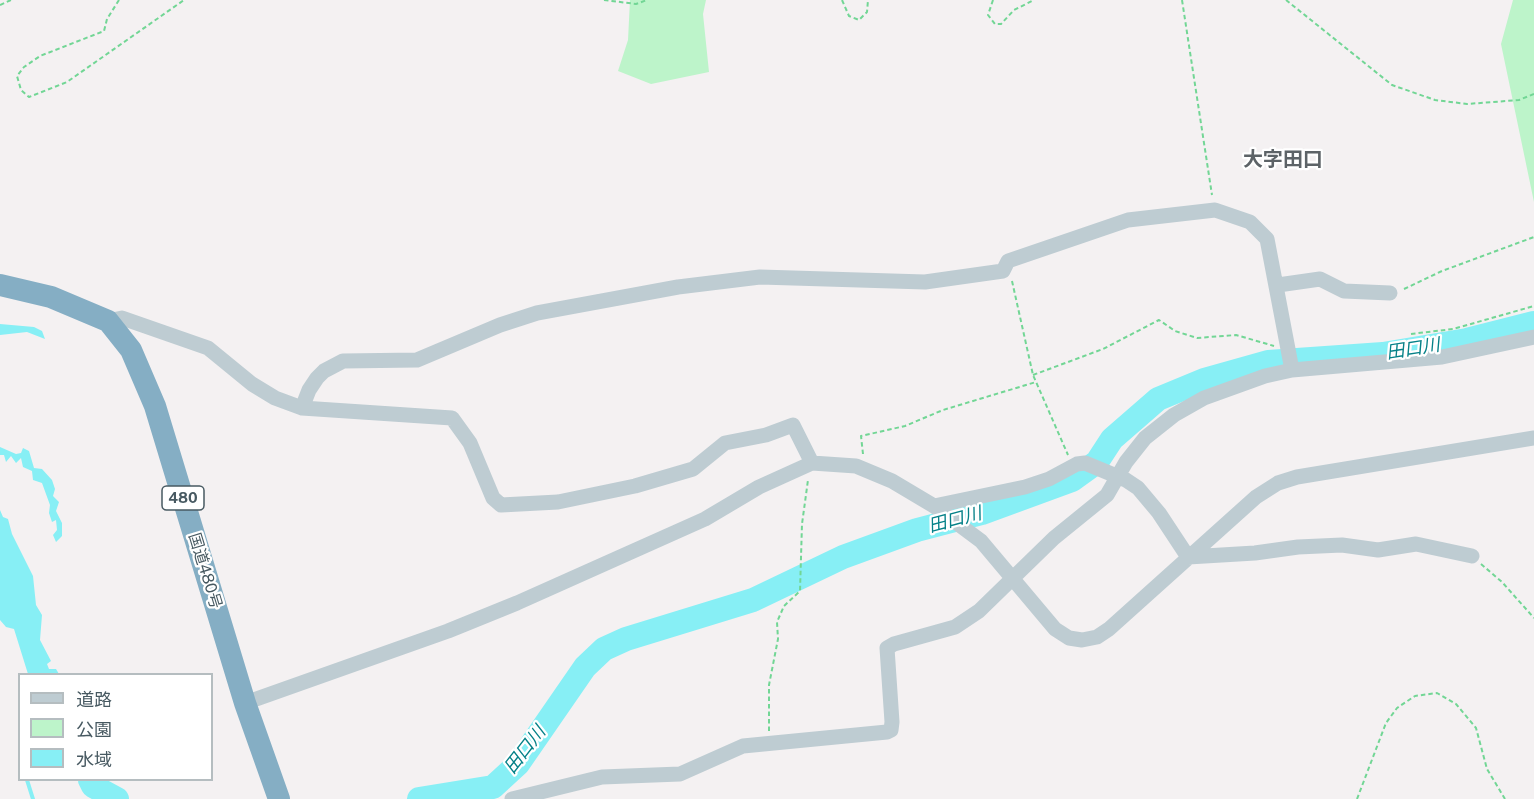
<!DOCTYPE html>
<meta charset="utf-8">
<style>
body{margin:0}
#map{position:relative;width:1534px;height:799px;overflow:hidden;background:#f4f1f2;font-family:"Public Sans","Noto Sans JP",sans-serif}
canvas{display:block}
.legend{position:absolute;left:18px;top:673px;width:195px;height:108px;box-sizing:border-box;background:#fff;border:2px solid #b5bdc0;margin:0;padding:8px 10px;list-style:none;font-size:18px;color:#475961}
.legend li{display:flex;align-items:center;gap:12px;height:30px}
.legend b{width:30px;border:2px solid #b5bdc0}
</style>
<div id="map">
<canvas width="1534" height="799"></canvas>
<ul class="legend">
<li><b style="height:8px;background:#beccd2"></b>道路</li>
<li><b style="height:16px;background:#bdf4ca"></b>公園</li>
<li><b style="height:16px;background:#87eff5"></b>水域</li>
</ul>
</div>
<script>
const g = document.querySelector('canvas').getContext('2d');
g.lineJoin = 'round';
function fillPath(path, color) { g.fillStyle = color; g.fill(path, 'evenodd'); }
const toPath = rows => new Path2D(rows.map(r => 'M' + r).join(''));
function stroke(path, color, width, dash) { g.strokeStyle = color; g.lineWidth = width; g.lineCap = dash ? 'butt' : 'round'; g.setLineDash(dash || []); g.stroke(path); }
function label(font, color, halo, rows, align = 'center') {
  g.font = font + ' "Public Sans","Noto Sans JP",sans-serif'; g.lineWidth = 4.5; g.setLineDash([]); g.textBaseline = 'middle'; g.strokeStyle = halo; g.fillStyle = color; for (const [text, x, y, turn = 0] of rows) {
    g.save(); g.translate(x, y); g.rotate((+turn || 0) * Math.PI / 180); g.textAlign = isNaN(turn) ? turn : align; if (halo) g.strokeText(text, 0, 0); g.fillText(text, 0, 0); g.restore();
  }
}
fillPath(toPath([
 [630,0,706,0,703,14,709,72,651,84,618,71,628,40],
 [1513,0,1534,0,1534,202,1501,44]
]), '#bdf4ca');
fillPath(toPath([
 [0,324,34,327,42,331,45,339,27,332,0,335],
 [0,447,16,454,21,453,23,448,29,451,34,468,42,469,52,480,55,489,53,496,59,502,56,511,62,523,62,536,56,542,53,535,57,530,56,520,52,522,49,513,50,505,42,483,33,480,32,471,23,467,21,458,16,463,11,456,6,462,4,455,0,455],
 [0,510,3,517,8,519,12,534,33,576,36,605,42,615,40,640,51,661,47,664,49,669,56,669,59,674,28,674,14,629,6,627,0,620]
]), '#87eff5');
stroke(toPath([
 [27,780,33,799]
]), '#87eff5', 4);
stroke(toPath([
 [90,780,93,786,117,799],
 [419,799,493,787,518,764,585,667,604,649,626,639,753,600,843,557,917,530,982,513,1072,480,1097,462,1112,439,1158,399,1204,380,1268,362,1383,354,1467,340,1534,323]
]), '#87eff5', 24);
stroke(toPath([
 [119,0,107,19,104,31,40,56,24,67,17,76,21,90,29,97,67,82,184,0],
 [604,0,636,4,647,0],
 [842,0,849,16,859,20,867,12,868,0],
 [993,0,988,15,995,24,1001,24,1014,10,1034,0],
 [1182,0,1212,195],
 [1286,0,1392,85,1435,100,1467,104,1519,100,1534,94],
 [0,5,11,0],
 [1012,281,1033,375,1068,455],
 [1404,289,1442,271,1534,237],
 [1411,334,1453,329,1534,306],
 [1033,375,1103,349,1159,320,1175,331,1197,338,1236,335,1274,346],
 [863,454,861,436,905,426,943,410,1036,382],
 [1481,564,1502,582,1534,618],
 [769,731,769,685,778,639,777,622,784,606,800,591,802,524,808,480],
 [1357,799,1386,723,1397,708,1415,696,1437,693,1456,704,1476,728,1487,769,1505,799]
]), '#72d695', 2, [4.5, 3]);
stroke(toPath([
 [1278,285,1320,279,1344,291,1390,293],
 [108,321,122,318,208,348,252,384,275,398,302,408,452,418,470,443,493,498,501,505,558,502,635,486,693,469,725,443,766,435,793,425,812,463],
 [302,408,309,390,317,378,324,371,343,361,417,360,500,325,537,313,678,287,760,277,925,282,1003,271,1008,261,1128,220,1215,210,1250,222,1267,239,1292,370],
 [934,506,1025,487,1049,479,1077,464,1085,463,1126,480,1138,488,1159,513,1188,557],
 [1188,557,1255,553,1298,547,1342,545,1378,550,1416,544,1472,556],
 [245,703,448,631,517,603,705,519,759,487,812,463,856,466,892,481,934,506,981,541,1055,629,1069,638,1082,640,1097,637,1109,629,1256,497,1278,483,1297,477,1534,438],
 [512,799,602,777,680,774,743,746,887,732,891,730,892,722,887,648,894,644,955,627,979,611,1054,538,1107,495,1126,462,1145,438,1174,415,1204,398,1265,376,1292,370,1442,357,1534,337]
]), '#beccd2', 15);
stroke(toPath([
 [0,285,51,297,108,321,131,350,155,406,245,703,279,799]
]), '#85aec4', 22);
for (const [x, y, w] of [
 [183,498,42]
]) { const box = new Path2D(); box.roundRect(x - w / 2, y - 12, w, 24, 4.5); g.fillStyle = '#fff'; g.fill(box); stroke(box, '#475961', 1.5); }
label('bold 15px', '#475961', null, [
 ["480",183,498]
]);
label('16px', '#475961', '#fff', [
 ["国道480号",205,571,73]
]);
label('italic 18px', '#058188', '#fff', [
 ["田口川",1413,349,-9],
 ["田口川",955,520,-15],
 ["田口川",525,750,-52]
]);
label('bold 20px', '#5d6367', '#fff', [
 ["大字田口",1283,160]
]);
</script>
